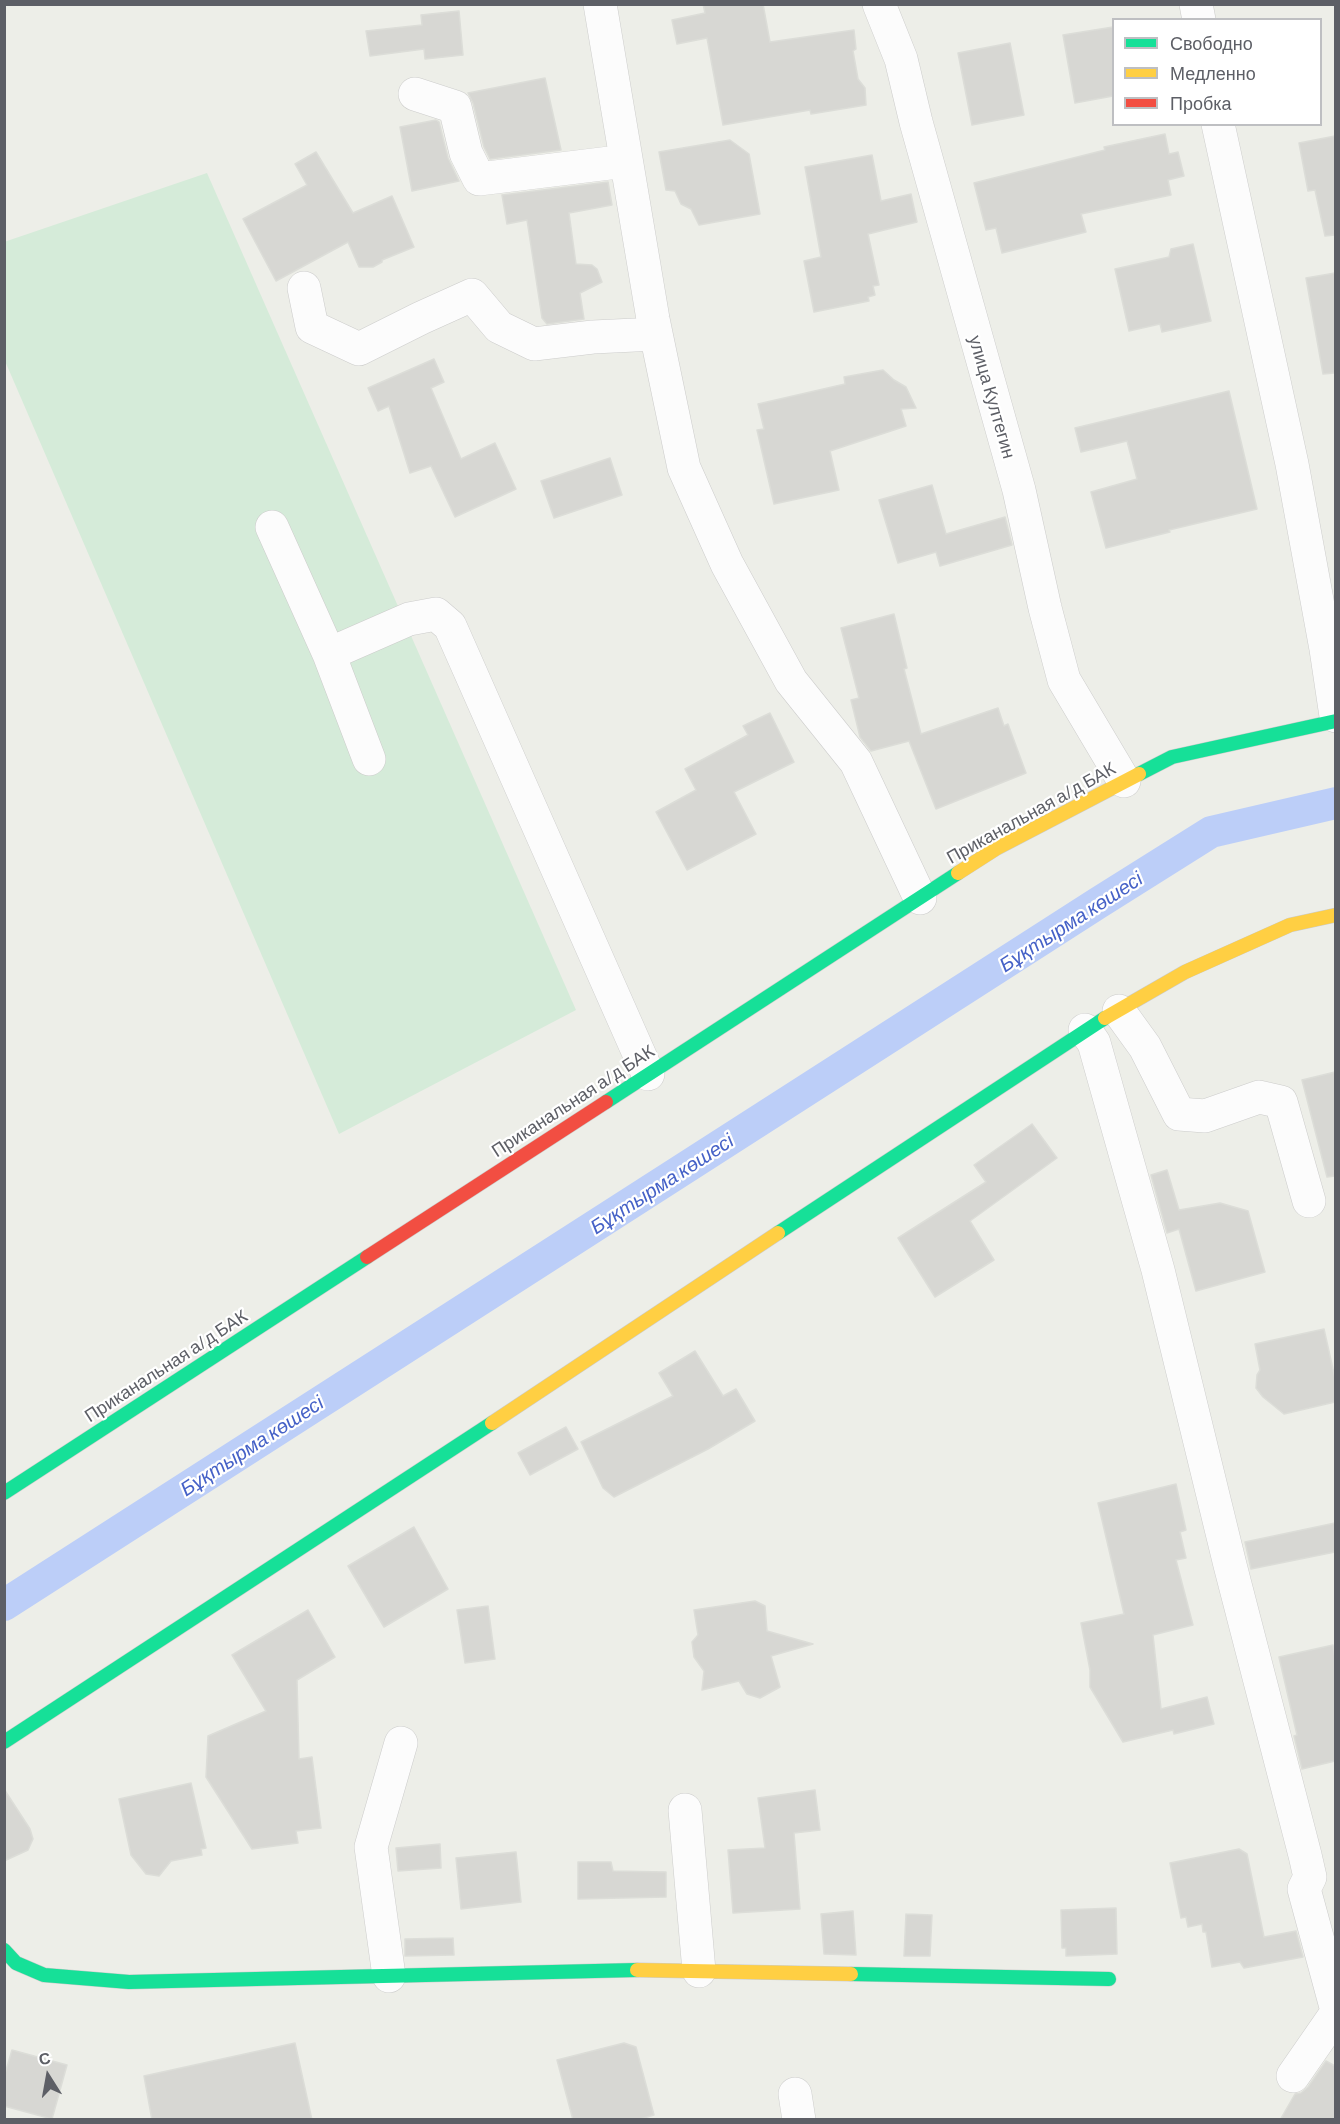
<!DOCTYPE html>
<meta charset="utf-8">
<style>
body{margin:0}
#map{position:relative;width:1340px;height:2124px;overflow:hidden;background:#edeee8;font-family:Barlow,sans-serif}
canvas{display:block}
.frame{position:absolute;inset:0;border:6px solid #5d5f66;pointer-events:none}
.legend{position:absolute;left:1112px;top:18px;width:210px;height:108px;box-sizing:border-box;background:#fff;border:2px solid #bebfc2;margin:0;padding:8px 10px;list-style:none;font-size:18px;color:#5d5f66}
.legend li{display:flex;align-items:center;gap:12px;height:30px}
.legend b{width:30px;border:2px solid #bebfc2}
.north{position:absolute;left:18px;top:2046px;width:60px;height:60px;-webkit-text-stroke:4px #fff;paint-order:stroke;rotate:349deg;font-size:16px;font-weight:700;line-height:24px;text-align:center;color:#5d5f66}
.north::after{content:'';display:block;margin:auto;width:21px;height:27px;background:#5d5f66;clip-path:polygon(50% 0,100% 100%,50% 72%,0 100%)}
</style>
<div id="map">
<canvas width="1340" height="2124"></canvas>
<div class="frame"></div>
<ul class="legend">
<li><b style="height:8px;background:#16e098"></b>Свободно</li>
<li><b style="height:8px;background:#ffcf43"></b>Медленно</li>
<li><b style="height:8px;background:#f24e42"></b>Пробка</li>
</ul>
<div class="north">С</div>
</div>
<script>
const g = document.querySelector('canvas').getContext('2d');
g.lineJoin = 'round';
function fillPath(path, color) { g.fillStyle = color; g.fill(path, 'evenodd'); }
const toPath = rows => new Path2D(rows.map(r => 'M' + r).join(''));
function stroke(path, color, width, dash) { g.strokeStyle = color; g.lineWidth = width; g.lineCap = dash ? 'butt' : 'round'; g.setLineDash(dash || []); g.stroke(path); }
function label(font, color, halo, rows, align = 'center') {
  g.font = font + ' Barlow,sans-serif'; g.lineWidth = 4.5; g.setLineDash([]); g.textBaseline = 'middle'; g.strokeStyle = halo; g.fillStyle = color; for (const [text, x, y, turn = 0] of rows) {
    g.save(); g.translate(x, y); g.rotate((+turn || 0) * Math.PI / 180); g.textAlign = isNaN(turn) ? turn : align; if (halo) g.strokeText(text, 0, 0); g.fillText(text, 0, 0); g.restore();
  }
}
fillPath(toPath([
 [207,173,576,1010,339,1134,5,361,4,242]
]), '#d5ebd9');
stroke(toPath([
 [4,1605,1098,903,1211,832,1336,803]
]), '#bccef8', 32);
const building = toPath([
 [703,4,763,4,770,42,854,30,856,49,853,51,858,79,865,88,866,105,811,114,810,110,723,125,707,38,677,44,672,20,705,13,703,4],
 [459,11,463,55,425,59,424,49,370,56,366,31,422,25,421,15,459,11],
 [1113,27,1113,96,1075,103,1063,35,1113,27],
 [1010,43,1024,115,972,125,958,53,1010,43],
 [545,78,561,150,490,159,484,147,473,103,468,93,545,78],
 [436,120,439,122,448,158,459,181,412,191,400,127,436,120],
 [1165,134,1169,154,1178,152,1184,176,1168,180,1171,195,1081,214,1086,232,1002,253,996,228,986,230,974,183,1105,150,1104,147,1165,134],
 [1335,136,1335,235,1325,236,1315,190,1308,191,1299,143,1335,136],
 [730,140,749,154,760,214,699,225,691,209,681,204,675,191,666,190,659,152,730,140],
 [316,152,353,213,392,196,414,247,382,260,382,262,373,267,359,267,348,242,276,281,243,219,307,185,295,164,316,152],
 [872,155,881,201,911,194,917,222,868,234,879,285,873,286,875,295,868,297,869,301,814,312,804,261,821,257,805,167,872,155],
 [608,182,612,205,569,213,576,264,592,265,597,269,602,282,580,293,584,319,547,324,542,318,527,220,507,224,502,195,608,182],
 [1193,244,1211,321,1162,332,1160,324,1129,331,1115,269,1169,257,1171,249,1193,244],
 [1335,273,1335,373,1323,374,1306,278,1335,273],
 [434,359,444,382,431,388,461,459,495,443,516,489,455,517,431,466,410,473,389,406,378,411,368,388,434,359],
 [883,370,894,380,906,387,916,408,901,409,906,426,830,451,839,490,774,504,757,430,764,429,758,404,845,384,844,377,883,370],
 [1229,391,1257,509,1169,530,1170,532,1106,548,1091,492,1137,479,1127,441,1081,452,1075,428,1229,391],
 [610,458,622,495,554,518,541,481,610,458],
 [932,485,946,534,1005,517,1012,545,940,566,936,552,898,563,879,500,932,485],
 [894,614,907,668,904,669,921,734,998,708,1004,726,1008,724,1026,773,936,809,909,741,871,751,860,737,851,700,859,698,841,628,894,614],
 [770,713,794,762,734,792,756,834,687,870,656,812,696,790,685,769,748,735,743,726,770,713],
 [1335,1072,1335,1176,1327,1177,1302,1080,1335,1072],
 [1032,1124,1057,1158,970,1221,994,1260,935,1297,898,1238,986,1182,974,1165,1032,1124],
 [1167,1170,1179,1210,1220,1203,1248,1211,1265,1272,1196,1291,1179,1229,1167,1233,1151,1175,1167,1170],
 [1324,1329,1335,1378,1335,1402,1284,1414,1263,1397,1256,1388,1257,1375,1260,1370,1255,1344,1324,1329],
 [695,1351,723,1396,736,1389,755,1421,708,1449,614,1497,603,1488,581,1442,673,1396,659,1373,695,1351],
 [566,1427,578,1449,530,1475,518,1453,566,1427],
 [1176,1484,1186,1530,1180,1532,1186,1558,1176,1560,1193,1625,1153,1635,1161,1709,1207,1697,1214,1724,1174,1734,1173,1730,1123,1742,1090,1687,1090,1670,1081,1623,1124,1614,1098,1503,1176,1484],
 [1335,1523,1335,1552,1251,1569,1245,1542,1335,1523],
 [414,1527,448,1589,384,1627,348,1566,414,1527],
 [755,1601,765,1606,767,1631,813,1644,771,1656,780,1687,760,1698,747,1694,739,1681,702,1690,704,1671,694,1657,692,1642,698,1635,694,1610,755,1601],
 [488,1606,495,1659,465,1663,457,1610,488,1606],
 [308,1610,335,1657,297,1680,299,1759,312,1757,321,1828,296,1831,298,1843,252,1849,206,1777,208,1736,266,1711,232,1655,308,1610],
 [1333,1645,1335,1658,1335,1761,1302,1769,1294,1736,1297,1735,1279,1657,1333,1645],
 [191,1783,206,1848,201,1849,202,1855,171,1861,159,1876,146,1874,131,1855,119,1799,191,1783],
 [4,1789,30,1829,33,1839,28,1850,4,1861,4,1789],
 [815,1790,820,1830,794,1833,800,1909,733,1913,728,1850,765,1848,758,1798,815,1790],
 [440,1844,441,1868,398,1871,396,1848,440,1844],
 [1239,1849,1247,1854,1264,1937,1296,1931,1303,1957,1244,1968,1240,1962,1212,1967,1206,1932,1203,1932,1202,1924,1188,1927,1186,1917,1181,1918,1170,1863,1239,1849],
 [516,1852,521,1902,461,1909,456,1858,516,1852],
 [578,1862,611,1862,613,1871,666,1872,666,1897,578,1899,578,1862],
 [1116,1908,1117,1954,1066,1956,1066,1948,1062,1948,1061,1910,1116,1908],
 [853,1911,856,1955,824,1954,821,1914,853,1911],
 [906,1914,932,1915,930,1956,904,1956,906,1914],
 [453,1938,454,1955,405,1956,405,1939,453,1938],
 [295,2043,312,2120,152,2120,144,2076,295,2043],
 [624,2043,636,2047,654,2115,637,2120,573,2120,557,2060,624,2043],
 [12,2050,67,2065,52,2119,4,2106,4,2077,12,2050],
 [1326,2061,1335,2066,1335,2120,1280,2120,1295,2094,1301,2093,1308,2087,1326,2061]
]);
fillPath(building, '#d7d7d3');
stroke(building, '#dcddd8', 1.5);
const street = toPath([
 [600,4,653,319,684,468,727,564,791,681,856,762,920,898],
 [879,4,901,59,916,122,1019,490,1045,608,1064,680,1124,781],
 [1196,4,1199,20],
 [415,94,455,107,466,153,479,179,626,161],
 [1218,124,1292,464,1326,649,1336,716],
 [304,288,312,327,359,349,421,318,472,295,499,327,534,344,593,337,656,334],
 [272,527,329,654,369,759],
 [329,654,409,619,436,614,450,626,648,1074],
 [1119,1011,1145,1047,1179,1114,1205,1116,1259,1097,1281,1102,1309,1201],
 [1085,1030,1094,1043,1158,1270,1230,1565,1305,1855,1310,1877,1304,1889,1336,2007],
 [685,1810,699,1971],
 [389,1976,371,1847,401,1743],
 [1293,2076,1336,2014],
 [795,2094,799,2120]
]);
const fast = toPath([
 [1139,774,1172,757,1336,721],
 [606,1102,958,873],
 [778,1233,1105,1018],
 [4,1493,367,1257],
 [4,1742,492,1423],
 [4,1950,16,1963,44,1975,129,1982,637,1970],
 [851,1974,1109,1979]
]);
const slow = toPath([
 [958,873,997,848,1139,774],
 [1105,1018,1185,972,1290,925,1336,915],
 [492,1423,778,1233],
 [637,1970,851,1974]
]);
const jam = toPath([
 [367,1257,606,1102]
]);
stroke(street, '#cccccb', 34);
stroke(fast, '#cacbca', 15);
stroke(slow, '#cacbca', 15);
stroke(jam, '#cacbca', 15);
stroke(street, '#fcfcfc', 33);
stroke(fast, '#16e098', 14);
stroke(slow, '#ffcf43', 14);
stroke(jam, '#f24e42', 14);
label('18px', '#5d5f66', '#fff', [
 ["улица Култегин",992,397,74],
 ["Приканальная а/д БАК",1031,813,-29],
 ["Приканальная а/д БАК",573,1101,-33],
 ["Приканальная а/д БАК",166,1366,-33]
]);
label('italic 20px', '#4561c7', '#fff', [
 ["Бұқтырма көшесі",1071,922,-33],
 ["Бұқтырма көшесі",662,1184,-33],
 ["Бұқтырма көшесі",252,1446,-33]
]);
</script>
